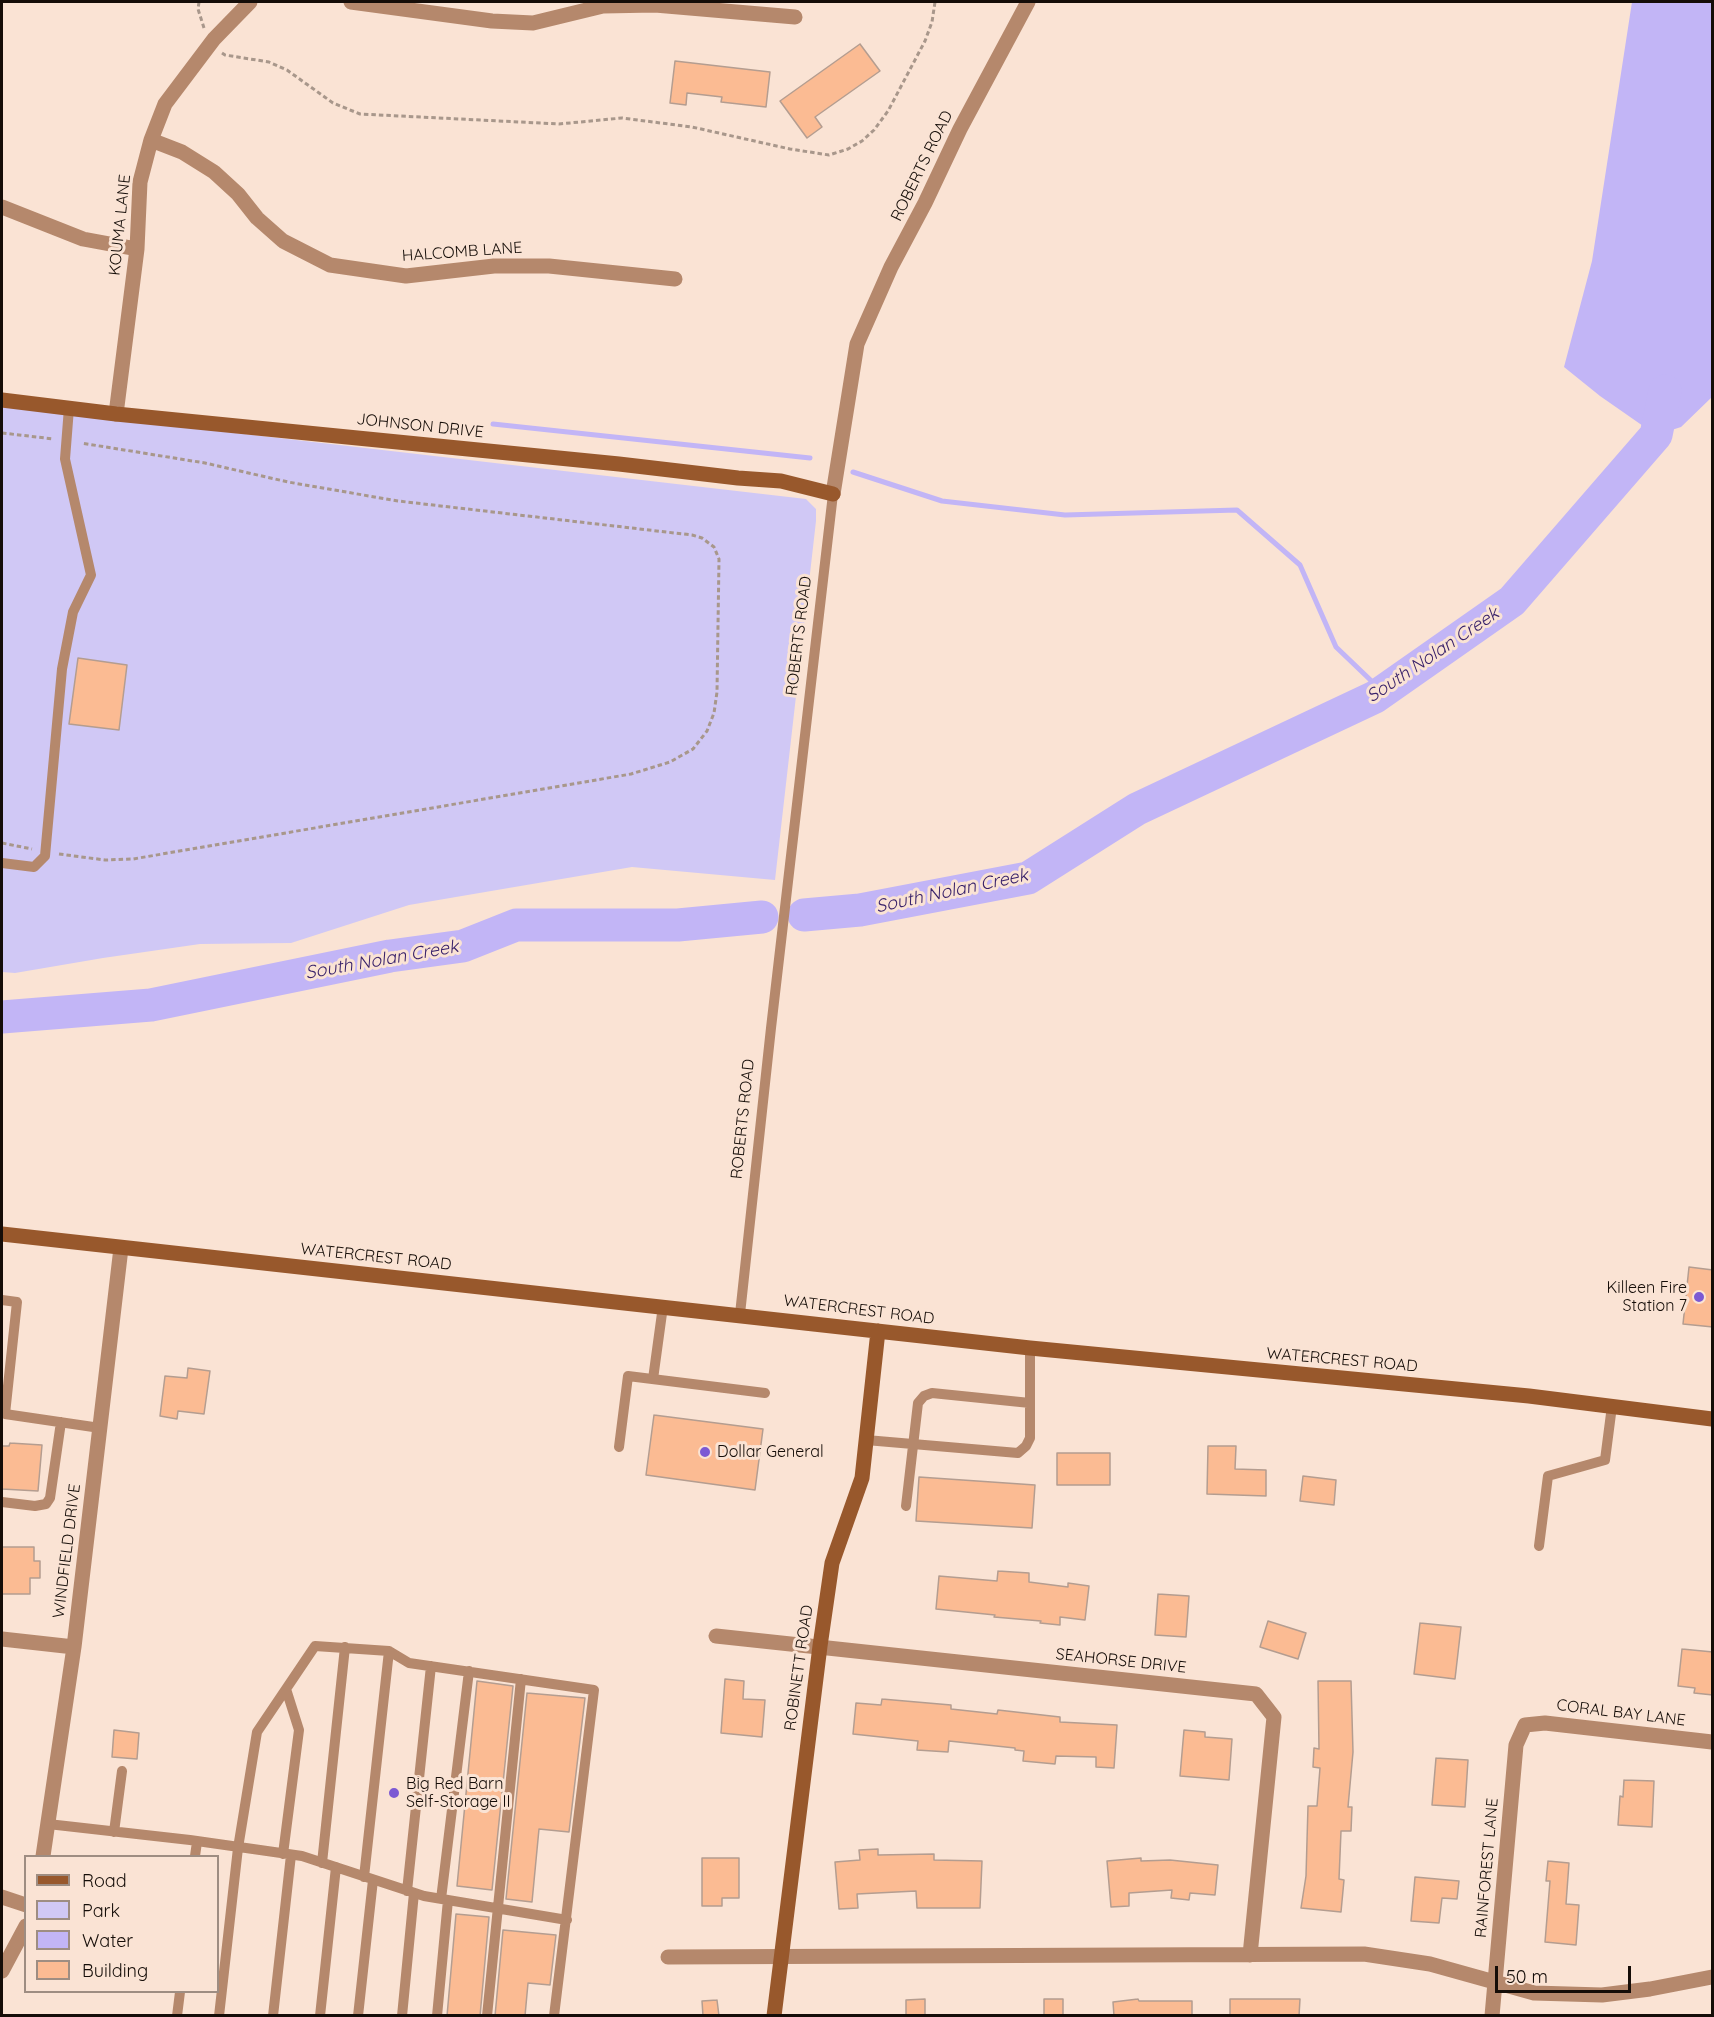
<!DOCTYPE html>
<style>
body{margin:0}
#map{position:relative;width:1714px;height:2017px;overflow:hidden;background:#fae3d4;font-family:Quicksand,sans-serif}
canvas{display:block}
.frame{position:absolute;inset:0;border:3px solid #150d08;pointer-events:none}
.legend{position:absolute;left:24px;top:1855px;width:195px;height:138px;box-sizing:border-box;background:#fae3d4;border:2px solid #9e8d82;margin:0;padding:8px 10px;list-style:none;font-size:18px;color:#150d08}
.legend li{display:flex;align-items:center;gap:12px;height:30px}
.legend b{width:30px;border:2px solid #9e8d82}
.scale{position:absolute;left:1495px;top:1966px;width:136px;height:27px;box-sizing:border-box;border:3px solid #150d08;border-top:0;padding-left:8px;font-size:18px;line-height:21px;white-space:nowrap;color:#150d08;-webkit-text-stroke:4px #fae3d4;paint-order:stroke}
</style>
<div id="map">
<canvas width="1714" height="2017"></canvas>
<div class="frame"></div>
<ul class="legend">
<li><b style="height:8px;background:#98582c"></b>Road</li>
<li><b style="height:16px;background:#d0c8f5"></b>Park</li>
<li><b style="height:16px;background:#c2b5f6"></b>Water</li>
<li><b style="height:16px;background:#fbbb93"></b>Building</li>
</ul>
<div class="scale">50 m</div>
</div>
<script>
const g = document.querySelector('canvas').getContext('2d');
g.lineJoin = 'round';
function fillPath(path, color) { g.fillStyle = color; g.fill(path, 'evenodd'); }
const toPath = rows => new Path2D(rows.map(r => 'M' + r).join(''));
function stroke(path, color, width, dash) { g.strokeStyle = color; g.lineWidth = width; g.lineCap = dash ? 'butt' : 'round'; g.setLineDash(dash || []); g.stroke(path); }
function label(font, color, halo, rows, align = 'center') {
  g.font = font + ' Quicksand,sans-serif'; g.lineWidth = 6; g.setLineDash([]); g.textBaseline = 'middle'; g.strokeStyle = halo; g.fillStyle = color; for (const [text, x, y, turn = 0] of rows) {
    g.save(); g.translate(x, y); g.rotate((+turn || 0) * Math.PI / 180); g.textAlign = isNaN(turn) ? turn : align; if (halo) g.strokeText(text, 0, 0); g.fillText(text, 0, 0); g.restore();
  }
}
fillPath(toPath([
 [2,406,806,499,816,509,816,521,775,880,632,867,409,905,291,943,200,944,103,958,15,973,2,972]
]), '#d0c8f5');
fillPath(toPath([
 [1632,2,1712,2,1712,397,1681,427,1656,435,1600,396,1564,367,1592,261]
]), '#c2b5f6');
stroke(toPath([
 [493,424,810,458],
 [853,472,942,501,1065,515,1237,510,1300,565,1336,647,1383,692]
]), '#c2b5f6', 5);
stroke(toPath([
 [804,915,860,910,1028,878,1137,809,1375,697,1512,601,1656,435,1665,391],
 [2,1017,151,1005,390,956,463,946,516,925,678,925,762,917]
]), '#c2b5f6', 33);
const building = toPath([
 [860,44,880,71,815,117,822,127,807,138,780,101,860,44],
 [675,61,770,72,766,107,721,102,722,97,687,93,686,105,670,103,675,61],
 [78,658,127,665,119,730,69,724,78,658],
 [1689,1267,1713,1270,1713,1327,1683,1324,1689,1267],
 [188,1368,210,1371,204,1414,178,1411,177,1419,160,1416,165,1376,187,1378,188,1368],
 [654,1415,763,1429,755,1490,646,1475,654,1415],
 [10,1443,42,1445,38,1491,2,1489,2,1446,9,1446,10,1443],
 [1208,1446,1236,1446,1235,1469,1266,1470,1266,1496,1207,1494,1208,1446],
 [1057,1453,1110,1453,1110,1485,1057,1485,1057,1453],
 [1303,1476,1336,1480,1334,1505,1300,1501,1303,1476],
 [919,1477,1035,1485,1032,1528,916,1521,919,1477],
 [2,1547,34,1547,34,1561,40,1561,40,1578,30,1578,30,1594,2,1594,2,1547],
 [998,1571,1029,1573,1029,1582,1068,1587,1068,1583,1089,1586,1085,1620,1060,1617,1060,1625,1040,1623,1041,1621,994,1617,995,1615,936,1609,939,1576,997,1581,998,1571],
 [1158,1594,1189,1596,1186,1637,1155,1635,1158,1594],
 [1268,1621,1306,1633,1298,1659,1260,1647,1268,1621],
 [1420,1623,1461,1627,1455,1679,1414,1674,1420,1623],
 [1682,1649,1713,1652,1713,1695,1694,1693,1695,1688,1678,1686,1682,1649],
 [725,1679,744,1681,743,1699,765,1700,762,1737,721,1733,725,1679],
 [477,1681,513,1686,492,1890,457,1886,477,1681],
 [1318,1681,1351,1681,1353,1752,1348,1807,1352,1807,1351,1831,1341,1831,1339,1879,1344,1880,1341,1912,1301,1908,1306,1876,1308,1806,1317,1806,1320,1768,1313,1767,1314,1748,1319,1749,1318,1681],
 [527,1693,585,1698,569,1832,539,1829,532,1902,506,1899,527,1693],
 [882,1699,951,1705,951,1709,997,1714,998,1710,1060,1717,1060,1722,1117,1725,1114,1768,1096,1767,1096,1757,1056,1756,1055,1764,1023,1761,1024,1751,1015,1750,1015,1748,949,1741,948,1752,917,1750,918,1741,853,1734,856,1703,881,1705,882,1699],
 [114,1730,139,1733,137,1759,112,1757,114,1730],
 [1184,1730,1205,1732,1205,1737,1232,1739,1229,1780,1180,1776,1184,1730],
 [1436,1758,1468,1760,1465,1807,1432,1805,1436,1758],
 [1624,1780,1654,1781,1652,1827,1618,1825,1620,1796,1623,1797,1624,1780],
 [878,1849,878,1855,934,1854,934,1860,982,1861,980,1908,917,1908,916,1891,857,1894,858,1908,839,1909,835,1862,860,1860,859,1850,878,1849],
 [702,1858,739,1858,739,1898,722,1898,722,1906,702,1906,702,1858],
 [1141,1858,1141,1861,1170,1860,1218,1865,1215,1895,1190,1893,1189,1900,1171,1898,1172,1890,1129,1893,1129,1906,1111,1907,1107,1861,1141,1858],
 [1548,1861,1569,1863,1566,1904,1579,1905,1576,1945,1545,1942,1550,1881,1546,1881,1548,1861],
 [1415,1877,1459,1881,1457,1899,1442,1898,1439,1923,1411,1921,1415,1877],
 [456,1914,489,1917,480,2016,447,2016,456,1914],
 [503,1930,556,1935,550,1985,528,1983,525,2016,495,2016,503,1930],
 [925,1999,925,2016,906,2016,906,2000,925,1999],
 [1044,1999,1063,1999,1063,2016,1044,2016,1044,1999],
 [1138,1999,1139,2001,1192,2001,1192,2016,1114,2016,1113,2002,1138,1999],
 [1230,1999,1300,1999,1299,2016,1230,2016,1230,1999],
 [717,2000,719,2016,703,2016,702,2001,717,2000]
]);
fillPath(building, '#fbbb93');
stroke(building, '#b49d90', 1.5);
stroke(toPath([
 [199,2,198,9,204,28],
 [222,53,225,55,269,62,287,70,333,103,360,114,559,124,622,118,692,127,790,149,829,155,848,149,862,141,874,130,888,111,925,41,932,22,935,2],
 [2,433,54,439],
 [2,843,32,849],
 [59,854,105,860,133,859,631,774,670,762,693,749,707,731,714,713,717,692,719,559,714,547,702,538,692,535,398,501,288,482,205,463,81,443]
]), '#a8978b', 3, [4.5, 3]);
stroke(toPath([
 [2,863,34,867,45,856,62,669,73,612,91,575,65,459,69,408],
 [2,1300,17,1302,5,1414,100,1428],
 [740,1314,771,1028,833,494],
 [653,1379,663,1306],
 [866,1440,1018,1453,1026,1446,1030,1438,1030,1348],
 [619,1447,628,1376,765,1393],
 [2,1502,35,1506,46,1504,50,1498,61,1422],
 [906,1506,918,1403,924,1396,932,1393,1030,1403],
 [1539,1546,1548,1476,1605,1460,1612,1406],
 [48,1824,190,1840,302,1856,424,1896,567,1920],
 [114,1832,122,1771],
 [283,1854,299,1730,286,1689],
 [195,1856,197,1842],
 [322,1863,345,1647],
 [364,1877,389,1651],
 [407,1891,431,1666],
 [441,1899,469,1671],
 [177,2016,180,1992],
 [219,2016,238,1848,257,1732,315,1646,389,1651,409,1663,594,1690,554,2016],
 [273,2016,291,1855],
 [320,2016,336,1867],
 [358,2016,373,1880],
 [402,2016,414,1893],
 [437,2016,448,1900],
 [487,2016,521,1679]
]), '#b5886c', 10);
stroke(toPath([
 [351,2,492,21,533,23,603,6,655,5,795,17],
 [151,140,182,152,214,172,238,194,257,218,283,241,330,265,406,276,494,266,549,266,675,279],
 [2,207,83,239,137,249],
 [116,414,137,249,140,182,151,140,165,104,214,39,250,2],
 [833,494,857,344,891,267,925,203,960,129,1028,2],
 [716,1636,1256,1694,1274,1717,1250,1955],
 [2,1639,74,1647],
 [43,1856,74,1647,121,1248],
 [2,1897,26,1905],
 [668,1957,1364,1954,1430,1964,1534,1993,1602,1995,1650,1989,1712,1977],
 [2,1971,26,1926],
 [1492,2016,1516,1745,1525,1725,1545,1723,1712,1742]
]), '#b5886c', 15);
stroke(toPath([
 [2,400,116,414,619,464,738,478,781,481,833,494],
 [2,1234,1030,1348,1529,1396,1712,1419],
 [774,2016,820,1646,832,1563,862,1478,878,1331]
]), '#98582c', 15);
for (const [x, y, r, color] of [
 [1699,1297,6,"#7c59d3"],
 [705,1452,6,"#7c59d3"],
 [394,1793,6,"#7c59d3"]
]) { const dot = new Path2D(); dot.arc(x, y, r, 0, 2 * Math.PI); g.fillStyle = color; g.fill(dot); stroke(dot, '#fae3d4', 2); }
label('16px', '#150d08', '#fae3d4', [
 ["ROBERTS ROAD",922,166,-64],
 ["KOUMA LANE",120,225,-84],
 ["HALCOMB LANE",462,252,-4],
 ["JOHNSON DRIVE",420,426,6],
 ["ROBERTS ROAD",799,636,-83],
 ["ROBERTS ROAD",743,1119,-84],
 ["WATERCREST ROAD",376,1257,6],
 ["WATERCREST ROAD",859,1310,7],
 ["WATERCREST ROAD",1342,1360,5],
 ["WINDFIELD DRIVE",67,1551,-83],
 ["SEAHORSE DRIVE",1121,1661,6],
 ["ROBINETT ROAD",799,1668,-82],
 ["CORAL BAY LANE",1621,1713,7],
 ["RAINFOREST LANE",1487,1868,-85]
]);
label('16px', '#150d08', '#fae3d4', [
 ["Killeen Fire",1687,1288,"right"],
 ["Station 7",1687,1306,"right"],
 ["Dollar General",717,1452],
 ["Big Red Barn",406,1784],
 ["Self-Storage II",406,1802]
], 'left');
label('italic 18px', '#38216a', '#fae3d4', [
 ["South Nolan Creek",1433,655,-34],
 ["South Nolan Creek",952,891,-12],
 ["South Nolan Creek",382,960,-10]
]);
</script>
